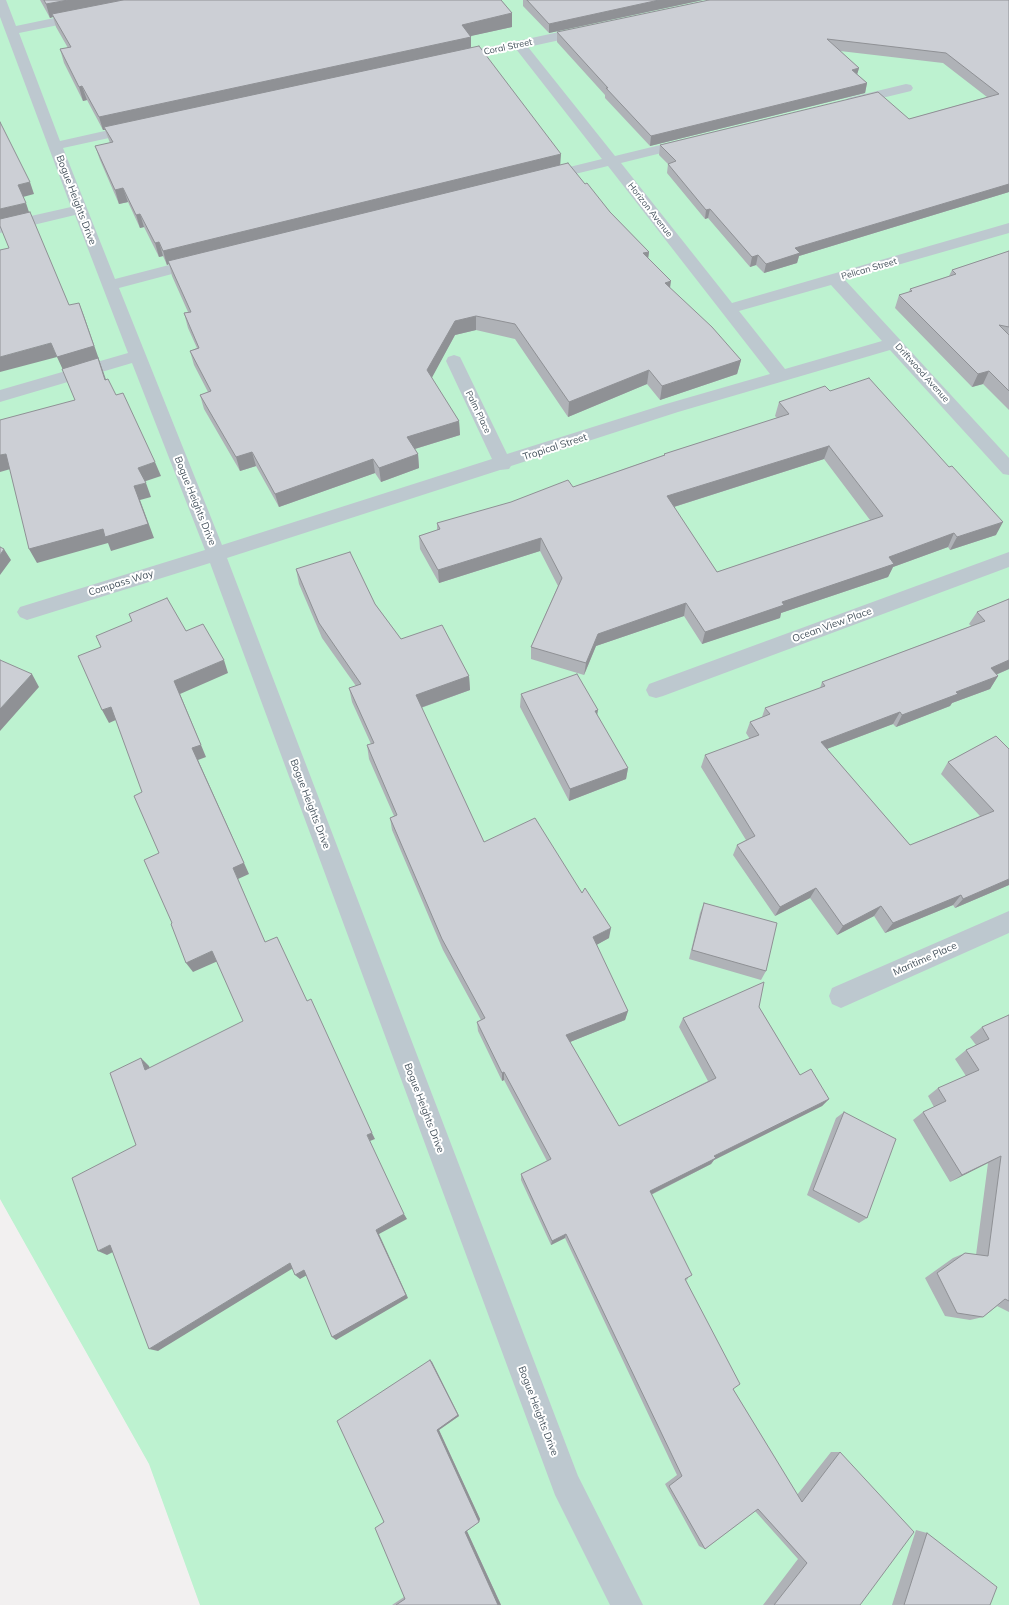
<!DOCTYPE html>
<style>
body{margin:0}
canvas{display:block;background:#f2f0f0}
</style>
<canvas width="1009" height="1605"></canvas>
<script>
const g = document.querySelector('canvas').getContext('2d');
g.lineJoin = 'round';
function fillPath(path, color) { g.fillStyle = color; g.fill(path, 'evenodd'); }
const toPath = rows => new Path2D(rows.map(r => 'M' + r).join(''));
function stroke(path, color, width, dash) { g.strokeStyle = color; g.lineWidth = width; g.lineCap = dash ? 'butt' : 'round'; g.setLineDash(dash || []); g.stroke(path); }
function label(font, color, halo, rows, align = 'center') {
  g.font = font + ' Mulish,sans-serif'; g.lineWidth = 4; g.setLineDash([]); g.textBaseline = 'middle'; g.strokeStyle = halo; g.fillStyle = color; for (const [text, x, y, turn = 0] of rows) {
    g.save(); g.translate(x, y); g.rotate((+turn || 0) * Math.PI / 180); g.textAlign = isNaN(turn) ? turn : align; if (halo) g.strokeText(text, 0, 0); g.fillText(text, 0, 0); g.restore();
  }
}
fillPath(toPath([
 [0,0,1009,0,1009,1605,200,1605,149,1464,0,1199]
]), '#bdf2d0');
fillPath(toPath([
 [0,0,6,0,16,26,83,12,88,13,89,16,88,19,83,20,19,33,60,141,136,124,141,125,143,128,141,131,63,148,115,279,200,257,206,259,208,262,206,265,119,288,222,545,492,459,446,361,448,357,454,355,460,357,462,361,507,454,666,404,770,374,608,166,546,181,541,180,539,177,541,174,602,159,516,49,453,63,448,62,446,59,448,56,587,26,592,27,593,30,592,33,528,47,615,156,689,138,694,139,696,142,694,145,621,163,732,303,1009,223,1009,233,845,280,1009,458,1009,475,1003,474,890,350,678,412,511,466,509,469,500,470,227,558,578,1476,643,1605,610,1605,555,1495,210,563,27,620,20,617,17,612,20,607,205,550,132,363,0,402,0,390,128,353,75,215,0,233,0,223,71,207,0,17,0,0],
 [831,285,882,341,785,369,739,311,831,285],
 [906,84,911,85,913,88,911,91,853,105,848,104,846,101,848,98,906,84],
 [1009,552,1009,567,663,696,656,698,649,696,646,690,649,684,1009,552],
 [1009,911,1009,933,850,1004,841,1008,832,1004,829,996,832,988,1009,911]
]), '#bdc8cf');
fillPath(toPath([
 [40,0,501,0,512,13,512,27,470,36,471,37,471,48,560,165,585,184,610,212,649,252,648,258,670,288,741,360,737,374,660,400,647,384,568,417,515,339,476,330,455,335,431,378,459,421,460,435,415,449,418,454,419,468,381,482,375,473,279,507,256,466,240,471,204,409,200,395,208,392,194,365,190,351,197,348,188,328,184,313,188,312,172,276,169,264,167,265,163,256,159,257,144,227,140,228,128,202,119,204,100,160,95,146,110,143,105,130,103,130,87,100,83,101,64,63,60,49,68,48,56,27,53,17,50,18],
 [523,0,703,0,549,33,523,6],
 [1009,0,1009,192,799,256,797,263,764,273,756,265,750,267,708,218,705,219,667,173,668,164,659,155,660,145,909,119,987,97,943,63,840,51,859,68,857,74,867,83,865,93,650,146,605,98,605,95,557,42,557,32],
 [1009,251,1009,410,983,384,972,387,895,308,899,295,909,292,910,289,949,276,952,270],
 [830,391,996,535,950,550,948,547,893,567,888,577,781,613,780,618,702,644,684,616,596,646,584,675,531,659,531,647,558,586,540,551,439,583,420,549,419,536,437,530,437,523,573,487,664,455,664,454,777,418,775,416,779,402],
 [824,459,870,520,717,572,674,507],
 [296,569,375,604,401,639,469,676,470,690,421,708,484,842,609,938,596,945,628,1011,625,1020,570,1042,619,1126,708,1081,679,1027,683,1018,759,1007,800,1075,829,1099,822,1106,714,1160,711,1164,651,1195,688,1279,686,1280,733,1389,797,1495,831,1452,840,1452,860,1605,763,1605,798,1559,755,1511,705,1549,699,1546,665,1484,677,1475,565,1238,551,1245,521,1180,521,1174,547,1161,504,1080,502,1081,478,1031,477,1022,481,1020,443,950,392,830,390,818,394,816,369,759,367,745,371,744,352,702,349,688,356,686,322,638,299,584],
 [1009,599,1009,669,996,675,998,676,990,689,952,703,950,706,896,727,893,724,827,749,910,845,980,816,941,774,948,762,996,736,1009,885,955,908,953,905,885,933,874,916,837,935,810,898,775,916,733,855,737,845,746,840,701,767,705,755,750,739,746,733,750,722,762,717,765,708,820,688,822,682,971,626,969,624,977,612],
 [521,694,597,716,628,768,626,779,569,801,520,707],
 [704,903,766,971,761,980,689,959,700,913],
 [1009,1015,1009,1312,997,1306,983,1317,970,1320,945,1316,925,1278,953,1258,965,1253,976,1255,988,1163,950,1182,913,1120,923,1112,934,1107,928,1096,938,1088,966,1076,955,1059,966,1050,976,1045,970,1037,982,1027],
 [844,1112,867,1218,859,1223,807,1195,836,1118],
 [430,1360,432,1362,459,1416,439,1430,480,1519,479,1522,467,1531,501,1605,392,1605,404,1597,383,1522],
 [916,1530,927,1533,990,1605,892,1605]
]), '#afb2b7');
fillPath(toPath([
 [68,0,138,0,52,14,53,17,50,18,46,4],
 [659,0,703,0,549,33,549,24],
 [512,13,512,27,462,38,462,25],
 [471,37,471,50,104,127,105,130,103,130,99,117],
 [859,68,856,78,852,70],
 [867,83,865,93,650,146,651,136],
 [82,86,87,100,83,101,79,87],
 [561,154,560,168,168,261,169,264,167,265,163,251],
 [30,182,34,194,23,197,18,185],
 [1009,184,1009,192,799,256,797,263,764,273,766,264,795,248],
 [123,188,128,202,119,204,115,190],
 [26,203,30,215,0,222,0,209],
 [710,209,708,218,705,219,706,210],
 [140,214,144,227,140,228,136,215],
 [159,242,163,256,159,257,155,243],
 [649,252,647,266,643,253],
 [758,255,756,265,750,267,752,257],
 [671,281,669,295,665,283],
 [79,303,84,316,111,394,63,370,57,357],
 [476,316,476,330,455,335,428,385,427,370,455,321],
 [51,343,57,357,0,372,0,357],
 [741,360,737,374,660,400,662,386],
 [649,370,647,384,568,417,569,402],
 [989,371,983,384,972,387,978,374],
 [459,421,460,435,408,451,407,437],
 [829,446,824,459,664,510,667,496],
 [252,452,256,466,240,471,236,457],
 [6,454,14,468,0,472,0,455],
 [418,454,419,468,381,482,379,468],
 [373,459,375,473,279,507,275,494],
 [155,462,161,476,143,482,138,468],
 [146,483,151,497,140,500,154,538,111,551,108,543,37,563,29,549,134,486],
 [1003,522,996,535,950,550,957,537],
 [954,533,948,547,893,567,888,577,781,613,780,618,702,644,705,632,782,602,889,557],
 [541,538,540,551,439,583,438,570],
 [4,549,11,560,0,575,0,555],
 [686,603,684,616,596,646,584,675,586,663,598,634],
 [224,660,228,673,180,694,206,757,198,760,249,874,238,879,269,952,265,942,233,868,192,748,174,681],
 [1009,660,1009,669,983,680,991,668],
 [32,674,39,687,0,731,0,709],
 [469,676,470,690,417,709,416,695],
 [998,676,990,689,952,703,950,706,896,727,902,715,956,692],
 [111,707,118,719,109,723,102,710],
 [598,710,596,722,595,711],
 [900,712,893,724,816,753,821,742],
 [628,768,626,779,569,801,570,789],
 [1009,879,1009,885,955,908,963,899],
 [816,888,810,898,775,916,780,907],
 [961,895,953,905,885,933,893,923],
 [881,906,874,916,837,935,843,926],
 [611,928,609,938,591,948,593,937],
 [212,951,218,961,193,972,186,963],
 [628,1011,625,1020,565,1044,566,1035],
 [141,1058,149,1066,153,1077,145,1070],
 [504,1072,504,1080,502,1081,502,1073],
 [829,1099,822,1106,714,1160,711,1164,646,1197,650,1191,714,1156],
 [372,1133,375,1139,370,1141,367,1135],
 [1001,1156,988,1163,950,1182,962,1175],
 [404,1214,407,1219,379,1234,408,1298,336,1340,332,1337,376,1230],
 [566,1234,565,1238,551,1245,552,1241],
 [110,1245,119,1249,107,1255,98,1251],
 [290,1263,295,1267,158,1351,149,1349],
 [304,1270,309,1274,300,1279,295,1275],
 [430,1360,432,1362,459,1416,439,1430,480,1519,479,1522,437,1430],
 [466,1529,501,1605,498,1605,465,1532]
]), '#8f9195');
const building = toPath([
 [44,0,68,0,46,4,44,0],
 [123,0,501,0,512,13,462,25,471,37,99,117,82,86,79,87,60,49,71,47,52,14,123,0],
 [527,0,659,0,549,24,527,0],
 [709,0,1009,0,1009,184,795,248,800,253,766,264,758,255,752,257,710,209,706,210,668,164,676,161,660,145,878,92,909,119,999,94,946,53,827,39,859,68,852,70,867,83,651,136,606,88,608,88,557,32,709,0],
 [479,46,561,154,163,251,159,242,155,243,140,214,136,215,123,188,115,190,95,146,113,142,104,127,479,46],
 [0,122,30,182,18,185,26,203,0,209,0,122],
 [568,163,585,184,587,183,610,212,649,252,643,253,671,281,665,283,712,327,741,360,662,386,649,370,569,402,515,324,476,316,455,321,427,370,459,421,407,437,418,454,379,468,373,459,275,494,252,452,236,457,200,395,211,391,190,351,199,348,184,313,191,312,168,261,568,163],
 [30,212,69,305,79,303,94,346,57,357,51,343,0,357,0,250,9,248,0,226,0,219,30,212],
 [1009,251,1009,327,999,325,1009,335,1009,391,989,371,978,374,899,295,912,291,910,289,956,274,952,270,1009,251],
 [98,358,105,380,108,379,116,395,123,393,155,462,138,468,146,483,134,486,148,524,105,537,103,529,29,549,6,454,0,455,0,420,75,400,62,369,98,358],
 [869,378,949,467,952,466,1003,522,957,537,954,533,889,557,894,564,782,602,784,605,705,632,686,603,598,634,586,663,531,647,562,578,541,538,438,570,419,536,440,529,437,523,511,502,568,480,573,487,665,455,664,454,789,414,779,402,825,386,830,391,869,378],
 [829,446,883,516,717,572,667,496,829,446],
 [0,547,4,549,0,555,0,547],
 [350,552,375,604,401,639,442,625,469,676,416,695,484,842,535,818,582,893,585,888,611,928,593,937,628,1011,566,1035,619,1126,716,1078,683,1018,764,982,759,1007,800,1075,811,1069,829,1099,714,1156,716,1158,650,1191,692,1275,685,1279,740,1384,733,1389,802,1502,840,1452,914,1532,860,1605,774,1605,807,1563,758,1509,705,1549,669,1486,682,1476,566,1234,552,1241,521,1174,551,1159,504,1072,502,1073,477,1022,485,1018,442,939,390,818,397,815,367,745,374,743,349,688,361,684,319,623,296,569,350,552],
 [167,598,186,631,203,624,224,660,174,681,201,745,192,748,244,863,233,868,265,942,277,937,307,1001,311,999,372,1133,367,1135,404,1214,376,1230,406,1295,332,1337,304,1270,295,1275,290,1263,149,1349,110,1245,98,1251,72,1178,136,1145,110,1073,141,1058,145,1070,243,1021,212,951,186,963,171,924,172,923,144,860,159,853,134,796,142,792,111,707,102,710,78,656,101,647,96,636,132,621,129,614,167,598],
 [1009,599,1009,660,991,668,998,676,956,692,958,694,902,715,900,712,821,742,910,845,994,811,948,762,996,736,1009,749,1009,879,963,899,961,895,893,923,881,906,843,926,816,888,780,907,737,845,755,836,705,755,759,735,750,722,770,714,765,708,825,686,822,682,985,621,977,612,1009,599],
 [0,660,32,674,0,709,0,660],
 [577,674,598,710,595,711,628,768,570,789,521,694,577,674],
 [704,903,777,923,766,971,692,950,704,903],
 [1009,1015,1009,1301,1005,1299,983,1317,957,1313,937,1273,965,1253,988,1256,1001,1156,962,1175,923,1112,946,1101,938,1088,979,1070,966,1050,989,1039,982,1027,1009,1015],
 [844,1112,896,1139,867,1218,813,1190,844,1112],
 [430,1360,458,1415,437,1430,479,1522,465,1532,498,1605,396,1605,405,1599,375,1528,384,1522,337,1421,430,1360],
 [927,1533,997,1587,990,1605,904,1605,927,1533]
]);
fillPath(building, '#cccfd5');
stroke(building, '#8f9195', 1);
label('9px', '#47545e', '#fff', [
 ["Coral Street",508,47,-12],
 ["Horizon Avenue",650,210,52],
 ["Pelican Street",869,269,-16],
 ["Driftwood Avenue",922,373,48],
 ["Palm Place",478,412,64]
]);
label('10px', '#47545e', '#fff', [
 ["Bogue Heights Drive",76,200,69],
 ["Tropical Street",555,447,-18],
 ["Bogue Heights Drive",195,501,68],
 ["Compass Way",121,583,-17],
 ["Ocean View Place",832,625,-20],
 ["Bogue Heights Drive",310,804,69],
 ["Maritime Place",925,959,-24],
 ["Bogue Heights Drive",424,1108,69],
 ["Bogue Heights Drive",538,1411,69]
]);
</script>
